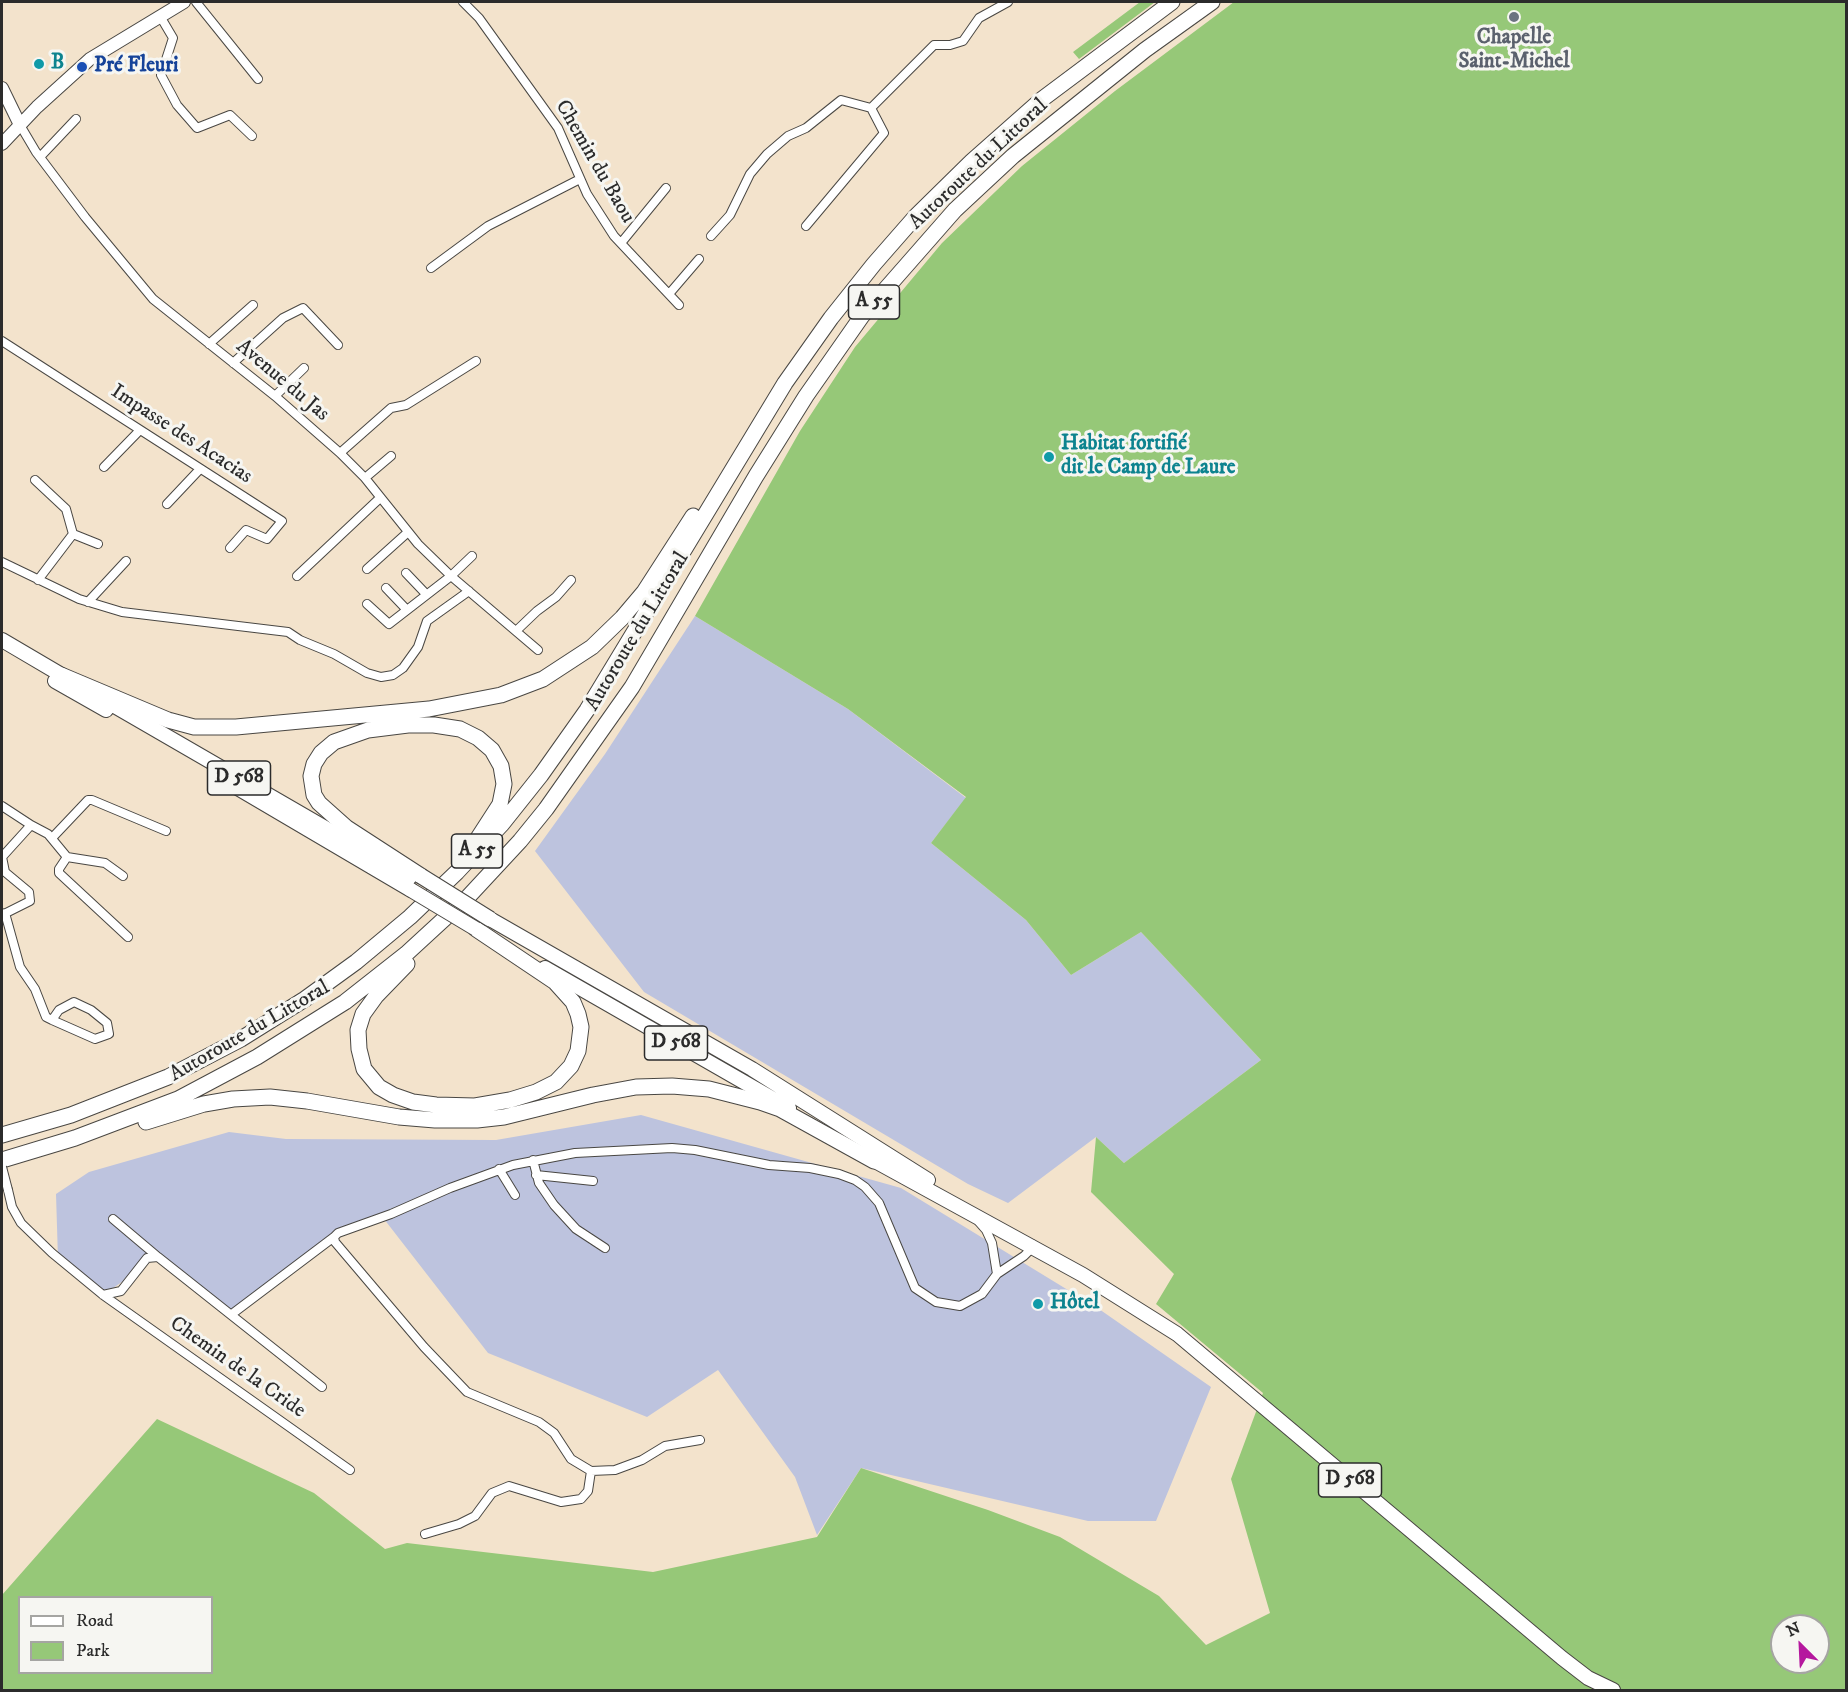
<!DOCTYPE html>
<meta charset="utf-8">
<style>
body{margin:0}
#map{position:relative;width:1848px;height:1692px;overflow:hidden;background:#f3e3cc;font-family:"IM FELL DW Pica",serif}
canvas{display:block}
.frame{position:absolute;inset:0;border:3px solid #2b2b2b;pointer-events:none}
.legend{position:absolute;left:18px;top:1596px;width:195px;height:78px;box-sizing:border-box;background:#f6f6f2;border:2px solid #a5a5a2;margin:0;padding:8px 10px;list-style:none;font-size:18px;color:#2b2b2b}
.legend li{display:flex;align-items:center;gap:12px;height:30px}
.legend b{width:30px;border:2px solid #a5a5a2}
.north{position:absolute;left:1770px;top:1614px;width:60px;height:60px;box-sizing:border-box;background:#f6f6f2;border:2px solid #a5a5a2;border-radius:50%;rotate:336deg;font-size:16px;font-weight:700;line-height:24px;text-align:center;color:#2b2b2b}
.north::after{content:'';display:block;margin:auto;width:21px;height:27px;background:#b5179e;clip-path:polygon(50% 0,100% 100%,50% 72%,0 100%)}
</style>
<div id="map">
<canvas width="1848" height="1692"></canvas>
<div class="frame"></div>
<ul class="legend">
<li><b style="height:8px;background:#fff"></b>Road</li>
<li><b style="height:16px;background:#96c878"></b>Park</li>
</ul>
<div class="north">N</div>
</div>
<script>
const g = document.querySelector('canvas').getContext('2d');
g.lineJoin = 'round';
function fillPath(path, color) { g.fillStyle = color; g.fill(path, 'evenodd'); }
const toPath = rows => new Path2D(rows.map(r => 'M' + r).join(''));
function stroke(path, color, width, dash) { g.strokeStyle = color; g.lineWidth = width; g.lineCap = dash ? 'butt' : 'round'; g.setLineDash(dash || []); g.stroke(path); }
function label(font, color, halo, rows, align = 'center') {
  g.font = font + ' "IM FELL DW Pica",serif'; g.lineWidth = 6; g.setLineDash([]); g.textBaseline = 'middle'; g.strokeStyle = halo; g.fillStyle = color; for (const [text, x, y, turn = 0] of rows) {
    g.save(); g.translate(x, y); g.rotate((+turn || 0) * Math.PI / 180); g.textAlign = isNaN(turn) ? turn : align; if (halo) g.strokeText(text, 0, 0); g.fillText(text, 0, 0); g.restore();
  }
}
fillPath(toPath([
 [695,616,848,709,966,798,931,843,1026,920,1071,975,1141,932,1261,1060,1124,1163,1096,1137,1008,1203,968,1184,644,992,535,851,605,754],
 [641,1115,901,1188,1099,1309,1211,1387,1156,1521,1088,1521,861,1468,817,1535,795,1477,718,1370,647,1417,488,1353,384,1219,342,1234,232,1314,158,1257,103,1295,58,1259,56,1194,89,1172,229,1132,286,1139,496,1140]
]), '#bdc3de');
fillPath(toPath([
 [1140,2,1155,2,1079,59,1073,52],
 [1234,2,1846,2,1846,1690,2,1690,2,1595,157,1419,314,1493,385,1549,407,1543,653,1572,817,1537,861,1468,988,1510,1060,1537,1159,1596,1206,1645,1270,1613,1231,1479,1263,1393,1156,1304,1174,1274,1091,1192,1096,1137,1124,1163,1261,1060,1141,932,1071,975,1026,920,931,843,966,797,848,709,695,616,800,431,855,347,942,243,1022,166,1115,91],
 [20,1598,212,1598,212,1672,20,1672],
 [1782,1626,1818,1626,1818,1662,1782,1662]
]), '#96c878');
const street = toPath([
 [196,2,258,79],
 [463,2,479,18,558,128,587,194,614,236,679,305],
 [160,16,173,38,161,75,177,105,197,128,230,115,252,136],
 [20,125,36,152,85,217,153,299,275,396,340,453,365,478,418,544,451,576,538,650],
 [40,157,76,119],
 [806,226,884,133,871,108,934,45,950,45,963,41,979,18,1008,2],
 [711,236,730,215,750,174,767,154,788,136,806,128,841,100,871,108],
 [621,243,666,188],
 [431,268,488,226,580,179],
 [669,294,699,259],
 [2,341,282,521,267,539,246,530,230,548],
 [209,344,253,305],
 [233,363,283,318,303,308,338,345],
 [275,396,304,368],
 [340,453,391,408,406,405,476,361],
 [104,467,140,430],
 [365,478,391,456],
 [35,480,66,509,73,534,38,580],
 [167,504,200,469],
 [73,534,98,544],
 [2,562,79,599,122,612,288,632,300,640,334,654,367,673,381,677,393,675,403,668,418,647,427,621,469,591],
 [367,569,407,533],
 [406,573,426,594],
 [297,576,380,498],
 [386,588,407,610],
 [88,602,126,561],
 [367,604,389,624,451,576,472,556],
 [516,631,537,611,556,597,571,580],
 [2,806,31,825,2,857,5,872,29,892,30,901,2,915],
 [31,825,48,834,67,857],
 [52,838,88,800,92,800,166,831],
 [67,857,59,869,59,873,128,937],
 [67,857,105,863,123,876],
 [5,913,20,967,35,989,46,1017,52,1020,95,1039,109,1034,107,1023,91,1010,74,1002,59,1010,52,1020],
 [533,1160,539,1183,554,1205,576,1229,605,1248],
 [499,1169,515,1195],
 [536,1175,593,1181],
 [8,1190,12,1207,21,1223,52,1253,103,1295,350,1470],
 [113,1219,158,1257],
 [979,1222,986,1230,992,1243,997,1274,1024,1256,1032,1248,1032,1244],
 [103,1295,121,1291,147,1258,158,1257,322,1387],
 [232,1314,334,1237],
 [700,1440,665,1446,642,1460,615,1470,591,1471,571,1459,554,1433,539,1422,467,1392,424,1347,335,1242,334,1237,338,1233,391,1214,450,1188,513,1165,575,1153,672,1148,695,1150,769,1165,810,1168,839,1174,855,1180,865,1187,879,1203,915,1288,936,1302,960,1306,982,1294,997,1274],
 [425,1534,459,1524,475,1516,492,1493,509,1486,561,1502,581,1499,588,1491,591,1471]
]);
const secondary = toPath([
 [2,88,20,125],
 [2,144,37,107,90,59,184,2]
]);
const primary = toPath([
 [2,640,70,680],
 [55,681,106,710],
 [99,697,410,877],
 [236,787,411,890],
 [490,919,752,1069,928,1180],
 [545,968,789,1108],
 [866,1156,1083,1275,1177,1334,1562,1658,1588,1678,1613,1690]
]);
const highway = toPath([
 [61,675,168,720,194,727,236,727,429,709,501,695,543,679,592,647,622,618,644,592,693,516],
 [421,876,347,828,319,803,314,795,311,776,314,764,321,753,334,742,368,730,408,725,434,725,460,729,478,738,492,750,501,766,504,784,500,804,478,838],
 [407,964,376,996,363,1014,358,1030,359,1049,364,1069,379,1087,393,1095,413,1102,436,1105,475,1106,510,1100,536,1092,556,1082,571,1066,578,1051,581,1027,578,1014,573,1002,555,982,476,929],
 [146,1122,204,1104,233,1099,270,1097,307,1101,399,1117,435,1120,477,1120,504,1117,593,1095,636,1087,672,1086,709,1089,760,1102,780,1109,874,1161],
 [2,1135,71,1115,168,1077,241,1039,305,999,356,962,410,917,457,872,502,824,541,775,587,710,785,383,831,318,874,264,916,216,972,161,1041,100,1172,2],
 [2,1160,75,1138,178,1099,257,1057,345,1002,406,954,468,897,520,841,546,809,632,687,756,476,806,396,862,316,955,210,1013,156,1145,50,1212,2]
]);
stroke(street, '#494743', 10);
stroke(secondary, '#494743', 14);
stroke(primary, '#494743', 16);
stroke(highway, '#494743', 17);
stroke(street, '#fff', 8);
stroke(secondary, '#fff', 12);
stroke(primary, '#fff', 14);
stroke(highway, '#fff', 15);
const streetBridge = toPath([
 [2,1167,8,1190]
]);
const primaryBridge = toPath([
 [411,890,476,929]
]);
const highwayBridge = toPath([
 [421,876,490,919]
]);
stroke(streetBridge, '#494743', 10, []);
stroke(primaryBridge, '#494743', 16, []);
stroke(highwayBridge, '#494743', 17, []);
stroke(streetBridge, '#fff', 8);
stroke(primaryBridge, '#fff', 14);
stroke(highwayBridge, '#fff', 15);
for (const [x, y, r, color] of [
 [1514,17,6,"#6b7280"],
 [39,64,6,"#0f9aa8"],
 [82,67,6,"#1a4fb4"],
 [1049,457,6,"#0f9aa8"],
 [1038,1304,6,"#0f9aa8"]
]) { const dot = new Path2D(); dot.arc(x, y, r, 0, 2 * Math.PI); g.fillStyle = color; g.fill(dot); stroke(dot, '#f6f6f2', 2); }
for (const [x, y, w] of [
 [874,302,51],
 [239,778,63],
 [477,851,51],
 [676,1043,63],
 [1350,1480,63]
]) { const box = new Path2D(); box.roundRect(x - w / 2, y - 17, w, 34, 4.5); g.fillStyle = '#f6f6f2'; g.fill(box); stroke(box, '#2b2b2b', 1.5); }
label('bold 20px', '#2b2b2b', null, [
 ["A 55",874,302],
 ["D 568",239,778],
 ["A 55",477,851],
 ["D 568",676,1043],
 ["D 568",1350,1480]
]);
label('bold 21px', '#5b616d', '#f6f6f2', [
 ["Chapelle",1514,39],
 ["Saint-Michel",1514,63]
]);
label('bold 21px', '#0d838f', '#f6f6f2', [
 ["B",51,64],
 ["Habitat fortifié",1061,445],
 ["dit le Camp de Laure",1061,469],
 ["Hôtel",1050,1304]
], 'left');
label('bold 21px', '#164399', '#f6f6f2', [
 ["Pré Fleuri",94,67]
], 'left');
label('21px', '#2b2b2b', '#f6f6f2', [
 ["Chemin du Baou",594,162,60],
 ["Autoroute du Littoral",979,165,-43],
 ["Avenue du Jas",282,381,40],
 ["Impasse des Acacias",181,435,33],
 ["Autoroute du Littoral",638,632,-59],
 ["Autoroute du Littoral",250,1032,-30],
 ["Chemin de la Cride",237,1368,35]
]);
</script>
